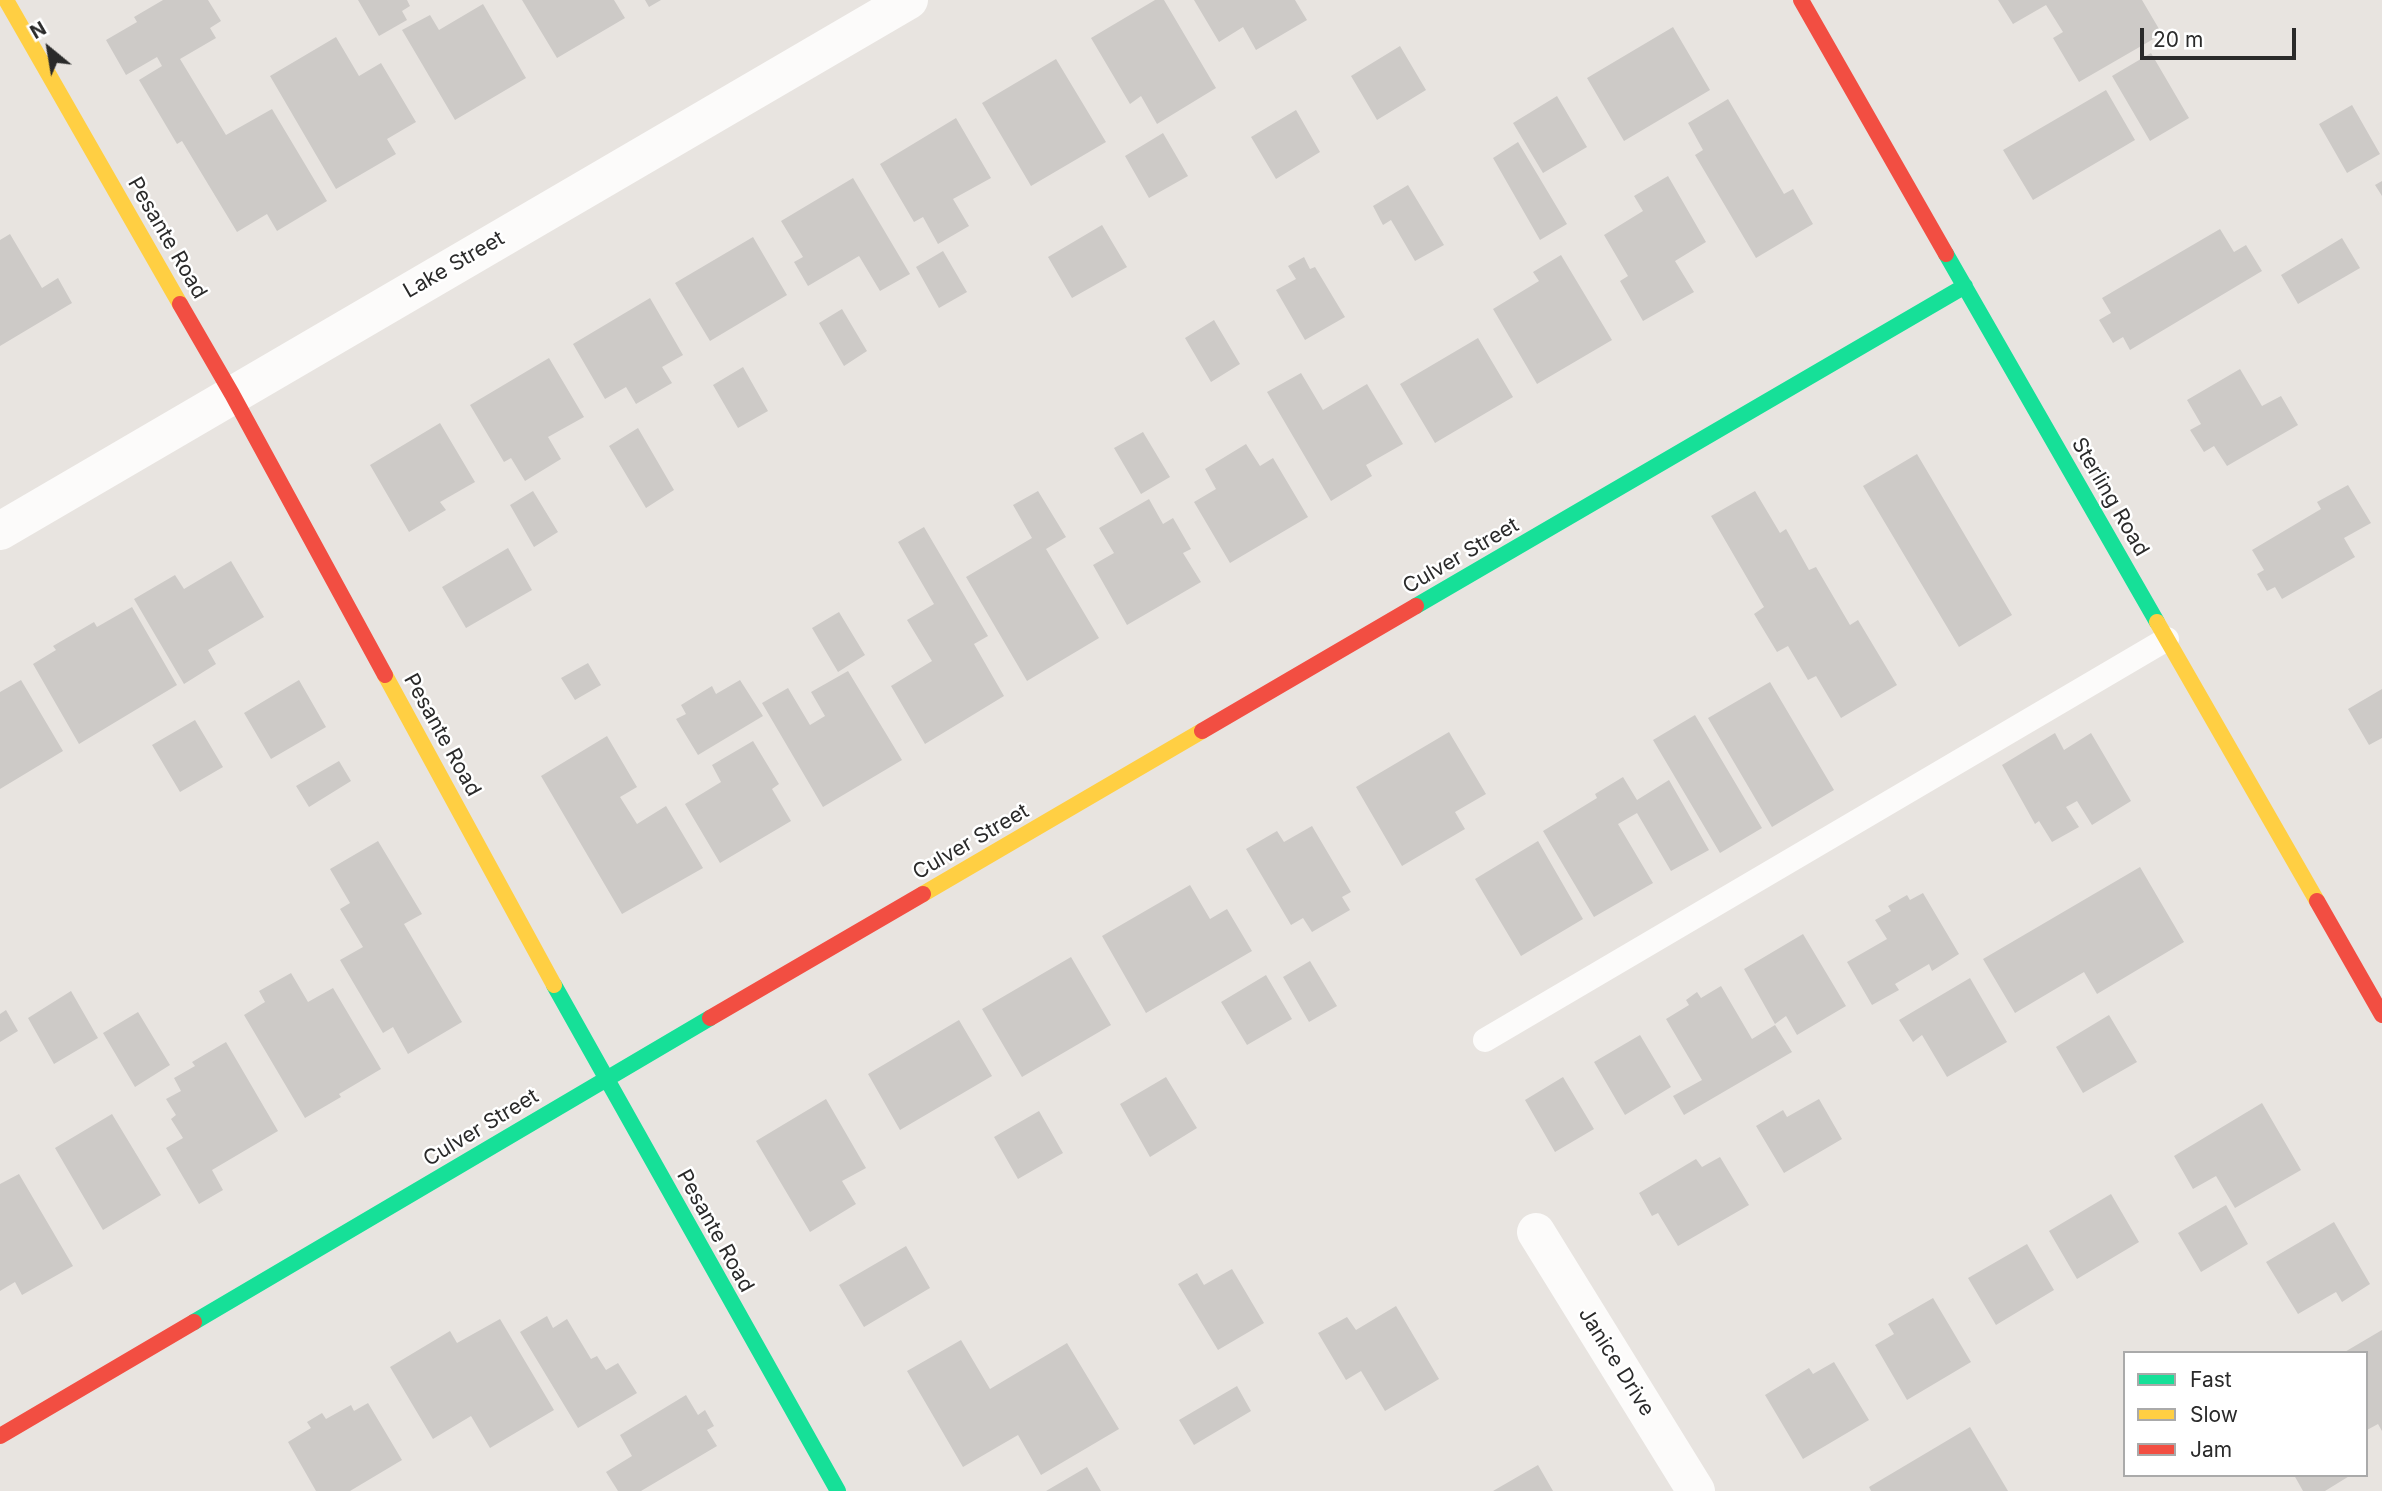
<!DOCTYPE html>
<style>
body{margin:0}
#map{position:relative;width:2382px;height:1491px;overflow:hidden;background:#e8e4e0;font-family:Inter,sans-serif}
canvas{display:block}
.legend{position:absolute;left:2123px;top:1351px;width:245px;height:126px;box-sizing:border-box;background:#fff;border:2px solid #aaa;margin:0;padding:9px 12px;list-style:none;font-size:21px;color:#2a2a2a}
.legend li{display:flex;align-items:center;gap:14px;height:35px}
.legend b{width:35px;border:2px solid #aaa}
.north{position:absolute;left:14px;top:14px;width:70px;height:70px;-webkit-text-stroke:5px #fff;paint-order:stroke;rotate:330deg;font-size:19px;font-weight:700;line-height:28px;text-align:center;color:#2a2a2a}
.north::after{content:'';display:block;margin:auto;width:24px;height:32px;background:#2a2a2a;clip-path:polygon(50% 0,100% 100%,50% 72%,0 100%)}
.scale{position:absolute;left:2140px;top:28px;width:156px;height:32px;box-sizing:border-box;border:4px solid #2a2a2a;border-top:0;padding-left:9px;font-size:21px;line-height:24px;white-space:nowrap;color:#2a2a2a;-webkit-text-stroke:5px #fff;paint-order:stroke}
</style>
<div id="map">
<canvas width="2382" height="1491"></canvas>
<ul class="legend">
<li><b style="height:9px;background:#16e098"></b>Fast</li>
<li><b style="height:9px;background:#ffcf43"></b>Slow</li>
<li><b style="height:9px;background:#f24e42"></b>Jam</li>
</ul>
<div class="north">N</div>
<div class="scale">20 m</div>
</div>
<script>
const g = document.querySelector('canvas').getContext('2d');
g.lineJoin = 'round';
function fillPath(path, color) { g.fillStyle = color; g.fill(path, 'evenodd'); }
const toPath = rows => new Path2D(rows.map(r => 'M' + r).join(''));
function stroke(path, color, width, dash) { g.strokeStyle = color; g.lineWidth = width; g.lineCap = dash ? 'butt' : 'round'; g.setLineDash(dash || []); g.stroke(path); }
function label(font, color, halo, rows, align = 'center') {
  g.font = font + ' Inter,sans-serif'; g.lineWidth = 5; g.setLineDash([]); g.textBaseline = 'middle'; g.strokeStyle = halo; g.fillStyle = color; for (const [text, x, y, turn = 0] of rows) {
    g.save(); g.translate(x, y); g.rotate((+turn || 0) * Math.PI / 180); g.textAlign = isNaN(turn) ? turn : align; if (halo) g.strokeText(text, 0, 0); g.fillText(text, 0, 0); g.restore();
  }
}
fillPath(toPath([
 [163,0,208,0,221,21,210,28,216,38,180,59,226,135,272,109,327,201,277,231,267,214,237,232,182,141,177,144,139,80,162,66,157,57,126,75,106,40,137,22,134,17],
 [358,0,407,0,410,6,402,11,407,20,379,36],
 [522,0,614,0,625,18,557,58],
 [645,0,661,0,649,7],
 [1155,0,1164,0,1216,88,1157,124,1141,96,1130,104,1091,38],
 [1194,0,1295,0,1307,20,1256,50,1243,27,1219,42],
 [1998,0,2142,0,2162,34,2079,82,2053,38,2063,32,2046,5,2013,24],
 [483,4,526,78,455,120,402,30,430,15,439,30],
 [1673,27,1710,90,1624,141,1587,78],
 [336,37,359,76,381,63,416,122,387,139,396,154,336,189,270,76],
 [1400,46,1426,90,1377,120,1351,76],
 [2151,53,2189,118,2150,141,2112,76],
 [1056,59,1106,142,1031,186,982,103],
 [2106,90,2135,140,2033,200,2003,150],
 [1557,96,1587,147,1543,173,1513,123],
 [1728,99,1784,194,1793,189,1813,224,1756,258,1695,155,1703,150,1688,123],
 [2352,105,2380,154,2347,173,2319,124],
 [1296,110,1320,152,1276,179,1251,137],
 [956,118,991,178,953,199,969,226,938,244,923,217,914,222,880,164],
 [1163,133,1188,176,1149,198,1125,156],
 [1518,142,1567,224,1540,240,1493,158],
 [1668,176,1706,242,1675,261,1694,292,1643,321,1620,281,1628,276,1604,235,1643,211,1634,196],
 [853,178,910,274,880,291,859,256,808,286,794,262,803,257,781,221],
 [2382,181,2382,196,2375,185],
 [1408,185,1444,245,1415,261,1391,220,1383,225,1373,206],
 [1102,225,1127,267,1072,298,1048,257],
 [2220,229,2234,252,2246,245,2262,271,2130,350,2123,337,2113,343,2099,320,2111,313,2102,298],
 [10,234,42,288,58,278,72,303,0,346,0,240],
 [753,237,787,295,710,341,675,283],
 [2342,238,2360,268,2298,304,2281,275],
 [943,251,967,292,939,308,916,267],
 [1561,255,1612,340,1537,384,1493,309,1539,281,1533,272],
 [1304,257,1310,269,1315,267,1345,317,1305,340,1276,290,1296,279,1288,266],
 [650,298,683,355,662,367,672,383,636,404,626,387,605,399,573,344],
 [842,309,867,351,844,366,819,323],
 [1214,320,1240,364,1211,382,1185,338],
 [1478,338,1513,397,1435,443,1400,384],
 [549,358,584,417,548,437,561,459,525,481,511,458,504,462,470,405],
 [743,367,768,411,738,428,713,385],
 [2240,369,2262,406,2281,396,2298,425,2227,466,2214,446,2204,452,2190,430,2201,424,2187,400],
 [1301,373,1323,410,1367,384,1403,444,1366,465,1372,476,1331,501,1267,392],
 [440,423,475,482,440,502,446,510,409,532,370,465],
 [638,428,674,490,646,508,609,446],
 [1143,432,1170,477,1141,494,1114,448],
 [1246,444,1260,466,1273,458,1308,517,1230,563,1194,502,1216,489,1205,469],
 [1917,454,2012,615,1959,647,1863,486],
 [2348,485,2371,523,2344,538,2355,557,2282,599,2275,587,2267,591,2257,574,2264,570,2252,550,2321,509,2317,502],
 [533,491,558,532,534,547,510,505],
 [1038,491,1066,537,1046,549,1099,638,1027,681,966,577,1032,538,1013,505],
 [1755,491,1780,533,1786,529,1809,570,1816,567,1850,625,1858,620,1897,685,1841,718,1816,676,1808,680,1788,646,1777,652,1754,614,1764,607,1711,516],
 [1149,499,1163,524,1173,518,1191,549,1183,553,1201,582,1127,625,1093,565,1114,553,1099,528],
 [924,527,988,636,974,644,1004,696,925,744,891,686,932,661,907,620,934,604,898,542],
 [508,548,532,590,466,628,442,587],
 [231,561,264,617,208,650,216,664,184,684,134,599,175,575,184,589],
 [132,607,177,685,79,744,33,664,56,650,53,646,94,622,97,627],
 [839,612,865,655,838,672,812,628],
 [588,663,601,685,575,700,561,678],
 [848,671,902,760,823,807,762,703,788,688,810,725,825,716,811,692],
 [21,680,63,751,0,789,0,692],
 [299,680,326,727,271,759,244,713],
 [740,680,763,716,698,755,676,719,686,714,681,705,712,686,716,694],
 [1770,682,1834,790,1772,827,1708,718],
 [2382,689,2382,738,2369,745,2348,709],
 [1695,715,1762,828,1720,853,1653,740],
 [195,720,223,767,180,792,152,745],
 [1449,732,1486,794,1455,812,1465,829,1402,866,1356,787],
 [2055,733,2064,750,2091,733,2131,801,2092,825,2077,801,2066,807,2079,827,2052,842,2039,821,2035,824,2002,765],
 [607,736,637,787,620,797,637,824,666,806,703,868,622,914,541,776],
 [753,741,779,784,772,789,791,821,720,863,685,804,721,782,712,765],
 [339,761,351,781,309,807,296,786],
 [1623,777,1637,800,1669,780,1709,850,1671,871,1637,813,1618,824,1653,883,1594,917,1543,831,1597,798,1595,794],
 [1312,826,1351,892,1342,897,1350,910,1312,932,1303,918,1291,925,1246,849,1277,831,1284,842],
 [378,841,422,914,404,924,462,1022,408,1054,393,1027,383,1033,340,960,363,947,340,909,350,903,330,869],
 [1538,841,1583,919,1521,956,1475,879],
 [2140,867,2184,942,2097,994,2084,972,2015,1013,1983,959],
 [1190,885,1210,919,1227,909,1252,951,1146,1013,1102,936],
 [1923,893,1959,954,1932,971,1929,964,1895,984,1899,990,1872,1005,1847,962,1887,939,1875,920,1891,911,1888,906,1907,895,1910,900],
 [1803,934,1846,1006,1797,1035,1786,1016,1775,1024,1744,969],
 [1071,957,1111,1025,1022,1077,982,1009],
 [1310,961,1337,1006,1309,1022,1283,977],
 [291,973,308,1002,333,988,381,1069,339,1094,341,1097,305,1118,244,1015,265,1002,259,991],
 [1266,975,1292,1019,1247,1045,1221,1002],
 [1970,978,2007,1042,1947,1077,1922,1035,1913,1042,1899,1020],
 [1721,986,1752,1039,1775,1025,1792,1052,1684,1115,1673,1096,1702,1080,1666,1019,1689,1005,1686,1000,1697,992,1701,998],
 [71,991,98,1038,54,1064,28,1018],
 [6,1010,18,1031,0,1042,0,1014],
 [138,1012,170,1065,135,1087,103,1033],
 [2109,1015,2137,1062,2083,1093,2056,1047],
 [959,1020,992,1076,900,1130,868,1074],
 [1640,1035,1671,1087,1625,1115,1594,1062],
 [226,1042,278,1131,212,1170,223,1190,199,1204,166,1148,183,1138,171,1119,176,1115,166,1099,181,1091,174,1078,195,1066,192,1062],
 [1166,1077,1197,1128,1150,1157,1120,1104],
 [1563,1077,1594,1129,1555,1152,1525,1100],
 [826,1099,866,1168,842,1181,856,1204,810,1232,756,1141],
 [1819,1099,1842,1139,1784,1173,1756,1126,1783,1110,1787,1117],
 [2262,1103,2301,1170,2235,1208,2216,1176,2193,1189,2174,1156],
 [1039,1111,1063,1153,1018,1179,994,1137],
 [112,1114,161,1195,103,1230,55,1148],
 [1720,1157,1749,1205,1678,1246,1658,1213,1652,1216,1639,1193,1696,1159,1702,1167],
 [19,1174,73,1266,22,1295,15,1282,0,1291,0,1184],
 [2111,1194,2139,1242,2077,1279,2049,1231],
 [2226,1205,2248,1244,2201,1272,2178,1233],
 [2334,1222,2370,1284,2342,1302,2336,1292,2298,1314,2266,1262],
 [2027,1244,2054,1290,1996,1325,1968,1278],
 [906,1246,930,1288,864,1327,839,1285],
 [1232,1269,1264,1323,1218,1350,1178,1284,1197,1273,1204,1285],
 [1933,1298,1971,1362,1907,1400,1875,1345,1894,1334,1888,1324],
 [1396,1306,1439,1379,1385,1411,1361,1371,1346,1380,1318,1333,1347,1317,1356,1330],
 [547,1316,553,1328,567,1319,591,1359,597,1356,606,1370,618,1363,637,1393,578,1428,520,1332],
 [500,1319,554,1410,490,1448,471,1416,433,1439,390,1367,450,1331,457,1343],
 [2382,1330,2382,1431,2378,1424,2367,1430,2366,1428,2366,1353,2343,1353],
 [961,1340,990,1389,1067,1343,1119,1429,1041,1475,1018,1435,963,1467,907,1371],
 [1834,1362,1869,1420,1803,1459,1765,1395,1809,1368,1813,1374],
 [1237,1386,1251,1411,1194,1445,1179,1420],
 [686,1395,698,1415,705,1410,714,1426,707,1430,717,1446,641,1491,618,1491,606,1472,632,1456,620,1435],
 [368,1403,402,1460,350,1491,316,1491,288,1442,311,1428,307,1422,322,1413,326,1419,351,1405,354,1411],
 [1970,1427,2008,1491,1871,1491,1869,1487],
 [1538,1465,1553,1491,1493,1491],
 [1087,1467,1101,1491,1046,1491],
 [2294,1475,2351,1475,2325,1491,2303,1491]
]), '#cdcac7');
stroke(toPath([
 [1485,1040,2167,639]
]), '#fcfbfa', 24);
stroke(toPath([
 [0,531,909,0],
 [1536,1232,1696,1491]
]), '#fcfbfa', 38);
stroke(toPath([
 [1946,254,2157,622],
 [1416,606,1965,286],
 [554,985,838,1491],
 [194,1322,710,1018]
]), '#16e098', 16);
stroke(toPath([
 [6,0,180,304],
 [2157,622,2317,901],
 [385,675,554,985],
 [923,894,1202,731]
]), '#ffcf43', 16);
stroke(toPath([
 [1801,0,1946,254],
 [180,304,232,394,385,675],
 [1202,731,1416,606],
 [2317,901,2382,1015],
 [710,1018,923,894],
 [0,1436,194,1322]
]), '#f24e42', 16);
label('21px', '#2a2a2a', '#fff', [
 ["Pesante Road",167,238,60],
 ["Lake Street",454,265,-30],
 ["Sterling Road",2110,497,60],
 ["Culver Street",1461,556,-30],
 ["Pesante Road",442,735,61],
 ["Culver Street",971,842,-30],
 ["Culver Street",481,1128,-31],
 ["Pesante Road",715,1231,61],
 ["Janice Drive",1616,1362,58]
]);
</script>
